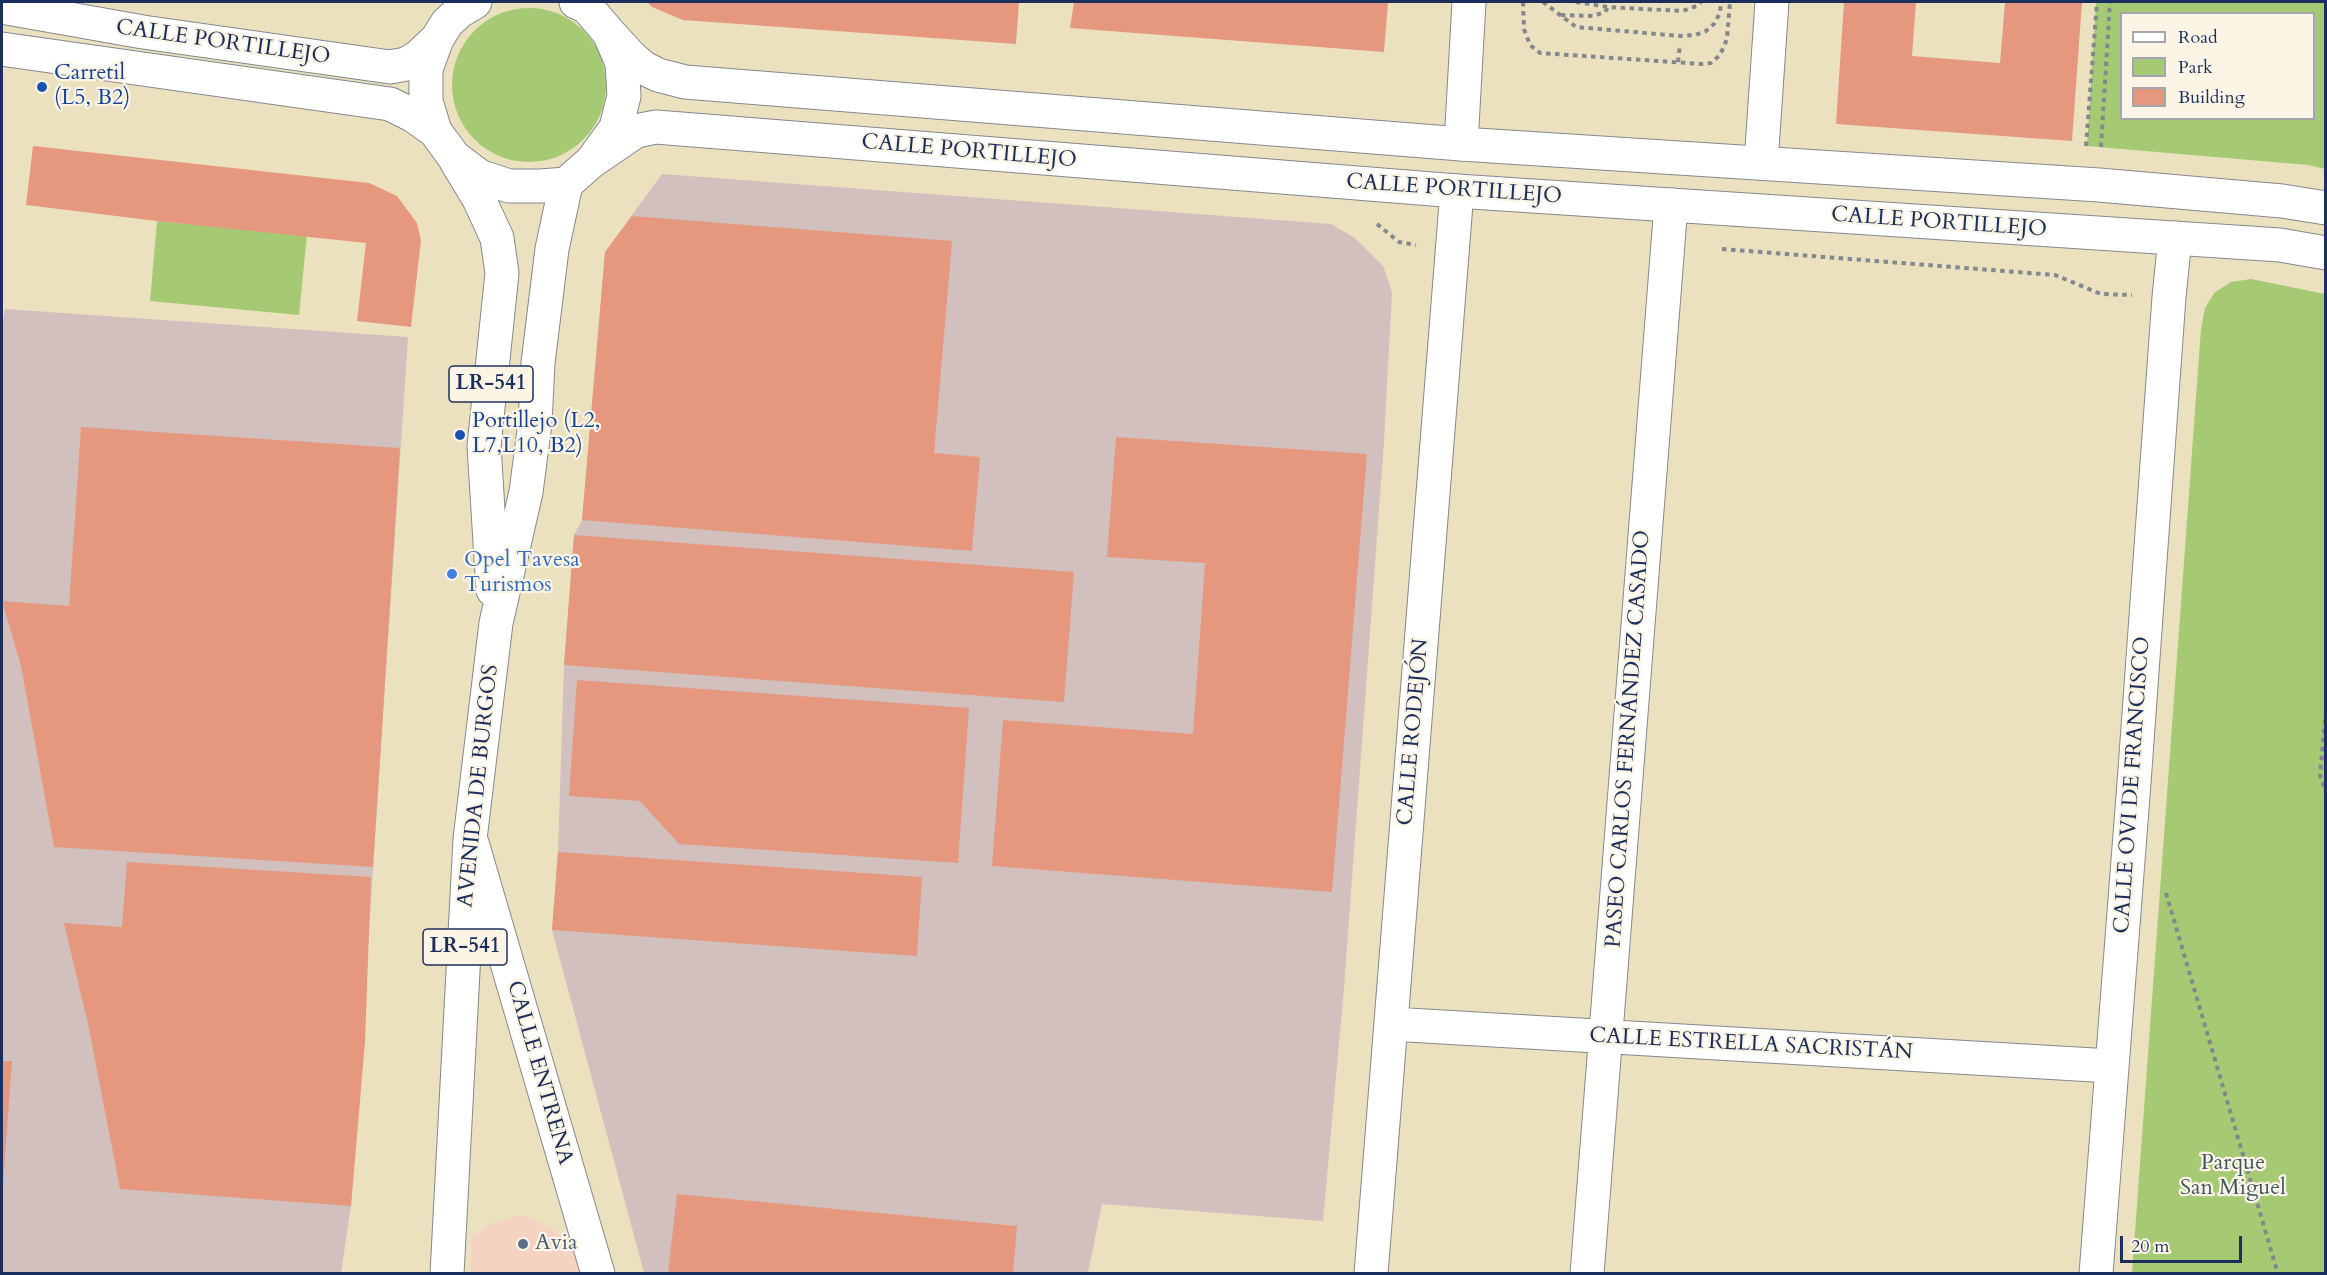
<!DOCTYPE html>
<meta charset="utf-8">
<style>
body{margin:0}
#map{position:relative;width:2327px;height:1275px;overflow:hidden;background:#ece1bf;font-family:Cardo,serif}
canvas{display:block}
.frame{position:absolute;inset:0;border:3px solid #1b2f5e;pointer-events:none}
.legend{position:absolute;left:2120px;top:12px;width:195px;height:108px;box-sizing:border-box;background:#fcf5e5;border:2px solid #a2a6af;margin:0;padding:8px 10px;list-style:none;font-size:18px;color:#1b2f5e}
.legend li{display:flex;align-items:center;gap:12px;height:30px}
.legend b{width:30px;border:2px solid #a2a6af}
.scale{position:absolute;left:2120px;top:1236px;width:122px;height:27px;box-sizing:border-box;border:3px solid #1b2f5e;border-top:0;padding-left:8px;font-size:18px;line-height:21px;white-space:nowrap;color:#1b2f5e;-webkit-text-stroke:4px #fcf5e5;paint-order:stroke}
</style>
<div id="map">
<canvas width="2327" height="1275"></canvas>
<div class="frame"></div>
<ul class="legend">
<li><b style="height:8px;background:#fff"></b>Road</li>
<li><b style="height:16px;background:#a6ca74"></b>Park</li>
<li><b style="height:16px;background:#e6987f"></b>Building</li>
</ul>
<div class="scale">20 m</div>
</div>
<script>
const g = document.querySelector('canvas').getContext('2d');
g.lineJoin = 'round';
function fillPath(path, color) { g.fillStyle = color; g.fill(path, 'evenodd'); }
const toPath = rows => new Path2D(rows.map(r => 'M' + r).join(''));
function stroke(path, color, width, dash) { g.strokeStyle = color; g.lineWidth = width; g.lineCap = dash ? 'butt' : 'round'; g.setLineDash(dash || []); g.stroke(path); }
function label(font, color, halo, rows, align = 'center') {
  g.font = font + ' Cardo,serif'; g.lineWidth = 4.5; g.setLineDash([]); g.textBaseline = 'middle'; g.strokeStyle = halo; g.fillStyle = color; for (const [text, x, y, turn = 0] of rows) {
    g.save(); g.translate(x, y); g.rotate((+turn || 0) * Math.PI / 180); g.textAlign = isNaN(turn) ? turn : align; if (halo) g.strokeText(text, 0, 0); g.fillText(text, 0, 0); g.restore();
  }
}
fillPath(toPath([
 [521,1215,538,1221,583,1250,588,1274,470,1274,472,1236,490,1224]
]), '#f5d3c2');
fillPath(toPath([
 [662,174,1331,224,1355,238,1383,266,1392,292,1384,442,1344,988,1323,1221,1102,1204,1088,1273,644,1273,552,930,558,852,564,665,574,535,582,520,605,252],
 [5,309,408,337,351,1206,341,1273,2,1274,2,323]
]), '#d1c0bd');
fillPath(toPath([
 [2096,2,2325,2,2325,169,2308,165,2087,146],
 [2122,14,2314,14,2314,118,2122,118],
 '452 85a77 77 0 1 1 154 0a77 77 0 1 1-154 0Z',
 [157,221,307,235,299,315,150,301],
 [2251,279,2325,294,2325,1273,2132,1273,2201,329,2205,308,2214,293,2231,282]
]), '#a6ca74');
fillPath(toPath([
 [647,2,1019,2,1016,44,683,20,652,7],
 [1074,2,1388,2,1384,52,1070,28],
 [1844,2,1916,2,1912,56,2000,63,2005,2,2082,2,2072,141,1836,124],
 [33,146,369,183,397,196,417,223,421,240,411,327,357,321,366,243,157,221,26,205],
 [632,216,952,241,934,453,980,457,972,551,582,520,605,252],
 [81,427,400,448,373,867,54,847,21,666,2,601,69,606],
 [1116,437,1367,454,1332,892,992,866,1003,720,1193,734,1205,563,1107,557],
 [574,535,1074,572,1064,702,564,665],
 [577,680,969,708,958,863,679,844,640,801,569,796],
 [558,852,922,877,917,956,552,930],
 [127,862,371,877,365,1042,351,1206,120,1189,88,1024,64,923,122,927],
 [2,1061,12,1061,3,1185,2,1185],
 [677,1194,1017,1226,1013,1274,668,1274]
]), '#e6987f');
const minor = toPath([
 [1461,144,1469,2],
 [1761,163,1772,2],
 [472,843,598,1274],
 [1391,1024,2111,1066],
 [1371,1274,1457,191],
 [1587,1274,1671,205],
 [2096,1274,2134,783,2169,297,2175,238]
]);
const major = toPath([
 [475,2,460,11,447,23,437,39,426,69,426,101,435,131,454,157,479,176,509,186,541,186,566,184,592,161,616,128,624,96,622,63,609,33,587,7,576,2],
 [2,7,143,32,390,67,406,64,418,57,437,39],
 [609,33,632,58,644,68,658,75,685,82,1461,144,2099,185,2282,201,2326,208],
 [2,49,390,104,414,116,435,131],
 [456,161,479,199,497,238,502,273,484,446,493,590],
 [592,161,636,131,656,127,1457,191,2280,245,2326,253],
 [447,1274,470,839,496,623,526,492,535,423,538,363,552,249,566,184]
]);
stroke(minor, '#84888e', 35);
stroke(major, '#84888e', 35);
stroke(toPath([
 [1523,2,1524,29,1530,45,1540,53,1702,64,1711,63,1719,56,1724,47,1727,38,1730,2],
 [1543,2,1576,27,1680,36,1695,35,1706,31,1714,24,1720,13,1721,2],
 [1576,2,1608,7,1682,11,1697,6,1701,2],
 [1561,15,1593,16,1605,12,1608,7],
 [1678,62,1680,44],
 [2086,146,2097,2],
 [2101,147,2110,2],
 [1377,224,1399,242,1416,245],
 [1722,249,2055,275,2101,294,2132,295],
 [2326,711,2320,775,2326,793],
 [2166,893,2278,1274]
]), '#84888e', 4, [4.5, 4.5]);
stroke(minor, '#fff', 33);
stroke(major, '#fff', 33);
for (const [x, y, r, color] of [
 [42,87,6,"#1a4fb4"],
 [460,435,6,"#1a4fb4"],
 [452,574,6,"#3f7fe0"],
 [523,1244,6,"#5c6f8a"]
]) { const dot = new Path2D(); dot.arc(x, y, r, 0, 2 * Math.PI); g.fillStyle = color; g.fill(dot); stroke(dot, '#fcf5e5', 2); }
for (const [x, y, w] of [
 [491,384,84],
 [465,947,84]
]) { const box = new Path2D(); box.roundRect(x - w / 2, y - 18, w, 36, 4.5); g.fillStyle = '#fcf5e5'; g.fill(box); stroke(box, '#1b2f5e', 1.5); }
label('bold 21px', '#1b2f5e', null, [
 ["LR-541",491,384],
 ["LR-541",465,947]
]);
label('22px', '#1b2f5e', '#fcf5e5', [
 ["CALLE PORTILLEJO",223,43,8],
 ["CALLE PORTILLEJO",969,152,5],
 ["CALLE PORTILLEJO",1454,190,4],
 ["CALLE PORTILLEJO",1939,223,4],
 ["CALLE RODEJÓN",1414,732,-85],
 ["PASEO CARLOS FERNÁNDEZ CASADO",1629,739,-86],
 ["CALLE OVI DE FRANCISCO",2133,785,-86],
 ["AVENIDA DE BURGOS",479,786,-84],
 ["CALLE ESTRELLA SACRISTÁN",1751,1045,3],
 ["CALLE ENTRENA",539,1073,74]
]);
label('22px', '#164399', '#fcf5e5', [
 ["Carretil",54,74],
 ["(L5, B2)",54,99],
 ["Portillejo (L2,",472,422],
 ["L7,L10, B2)",472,447]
], 'left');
label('22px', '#366cbe', '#fcf5e5', [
 ["Opel Tavesa",464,561],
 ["Turismos",464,586]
], 'left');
label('22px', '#3e5664', '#fcf5e5', [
 ["Parque",2233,1164],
 ["San Miguel",2233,1189]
]);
label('22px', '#4e5e75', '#fcf5e5', [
 ["Avia",535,1244]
], 'left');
</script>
